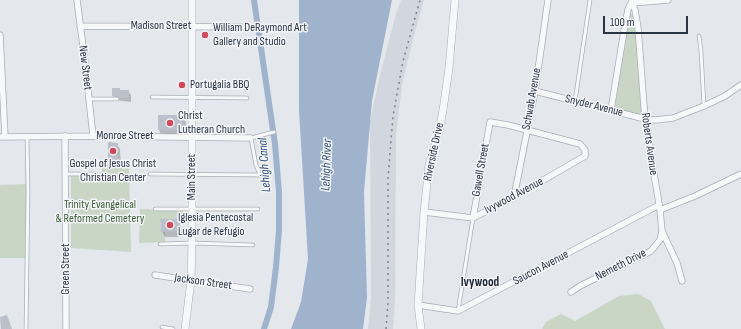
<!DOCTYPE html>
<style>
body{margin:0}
#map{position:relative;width:741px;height:329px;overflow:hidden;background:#e4e7ec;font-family:"Sofia Sans Condensed",sans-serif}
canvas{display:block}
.scale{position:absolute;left:603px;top:16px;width:85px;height:18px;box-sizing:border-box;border:2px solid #2b3445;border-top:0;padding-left:5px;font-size:12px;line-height:14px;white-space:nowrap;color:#2b3445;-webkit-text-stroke:3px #f4f6f9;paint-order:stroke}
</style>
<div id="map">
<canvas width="741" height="329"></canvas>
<div class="scale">100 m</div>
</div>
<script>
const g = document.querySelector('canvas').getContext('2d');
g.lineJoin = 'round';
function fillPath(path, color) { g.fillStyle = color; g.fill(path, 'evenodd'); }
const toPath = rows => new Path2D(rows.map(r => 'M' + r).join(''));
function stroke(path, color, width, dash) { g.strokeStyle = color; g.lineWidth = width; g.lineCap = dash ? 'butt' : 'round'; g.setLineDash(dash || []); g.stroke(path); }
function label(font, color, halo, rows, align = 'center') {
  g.font = font + ' "Sofia Sans Condensed",sans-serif'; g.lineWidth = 3; g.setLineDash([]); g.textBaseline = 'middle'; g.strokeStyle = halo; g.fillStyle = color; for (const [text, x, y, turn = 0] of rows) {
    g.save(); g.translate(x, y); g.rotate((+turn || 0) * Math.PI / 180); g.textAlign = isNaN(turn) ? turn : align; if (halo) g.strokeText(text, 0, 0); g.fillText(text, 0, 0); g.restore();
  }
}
fillPath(toPath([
 [401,0,424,0,413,39,402,85,396,136,395,299,393,329,368,329,371,298,370,121,380,75,396,14]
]), '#d2d6de');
fillPath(toPath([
 [632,14,634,16,642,111,642,113,639,115,617,109,615,106,629,18,629,15],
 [129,163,131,252,71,248,71,176,102,176,102,164],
 [27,184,25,258,0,258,0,185],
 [140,209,185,211,185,219,160,220,161,231,165,231,165,242,139,243],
 [638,294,651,301,665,329,542,329,546,322,561,314,575,321,619,296]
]), '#c9d6c5');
fillPath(toPath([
 [299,0,392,0,372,101,364,192,367,298,363,329,291,329,301,302,308,259,299,110]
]), '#9fb4cc');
fillPath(toPath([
 [128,91,131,95,131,102,116,100,113,96],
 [159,116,182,116,186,122,186,136,162,136,159,130],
 [117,144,120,149,121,166,112,165,109,160],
 [179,224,182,229,182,233,180,233,179,237,165,237,162,231]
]), '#0003');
stroke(toPath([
 [254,0,275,144,279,192,279,230,276,267,271,307,264,329]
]), '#9fb4cc', 6);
fillPath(toPath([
 [112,88,120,88,120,90,129,90,129,98,120,98,117,96,112,96],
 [158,115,183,115,183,130,158,130],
 [108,142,118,143,118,160,108,160],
 [160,219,177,219,177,222,180,223,180,228,177,228,177,231,161,232],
 [7,315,12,329,1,329,0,317]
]), '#bbc0ca');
const service = toPath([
 [699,36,701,51,704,106],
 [152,97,247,98],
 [89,99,117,99],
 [575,101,590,0],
 [65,174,96,174],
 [150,174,260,175,256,165,251,138,274,132],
 [155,209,258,209],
 [160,244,192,243,253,245],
 [458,311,473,218],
 [162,327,173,329],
 [26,329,28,191,27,137]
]);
const minor = toPath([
 [77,0,85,62,93,136],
 [668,0,632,3,635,10,638,28,645,119,660,210,662,231,677,263,682,281],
 [80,26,242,27],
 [0,35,5,137],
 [535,91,645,119,656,120,673,118,704,106,725,96,741,85],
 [611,110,624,31,628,9,632,1],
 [65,136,66,329],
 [0,137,93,136,251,138],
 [514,197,535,91,548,0],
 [660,210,695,196,741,174],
 [424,212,473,218,514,197,585,156,585,150,580,144,508,125,490,122,473,218],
 [155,275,250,289],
 [571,292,580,286,651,251,660,240,662,231],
 [418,305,458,311,659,205]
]);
const tertiary = toPath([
 [185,329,191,280,192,243,192,0],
 [421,329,418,305,424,212,429,165,439,132,443,110,449,68,455,0]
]);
stroke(service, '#a9aeb7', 4.5);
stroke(minor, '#a9aeb7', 7);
stroke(tertiary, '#a9aeb7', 8);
stroke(service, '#f7f8fa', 3);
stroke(minor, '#f7f8fa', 5.5);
stroke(tertiary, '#f7f8fa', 7);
stroke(toPath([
 [386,329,388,303,388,178,393,116,403,61,420,0]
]), '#7d8696', 1.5, [2, 4]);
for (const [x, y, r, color] of [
 [205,35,4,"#d1495b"],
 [182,85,4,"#d1495b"],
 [170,123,4,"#d1495b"],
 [113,151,4,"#d1495b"],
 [170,225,4,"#d1495b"]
]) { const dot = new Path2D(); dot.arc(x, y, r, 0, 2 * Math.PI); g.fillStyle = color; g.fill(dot); stroke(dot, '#f4f6f9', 1.5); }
label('12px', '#2b3445', '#f4f6f9', [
 ["Madison Street",161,26],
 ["New Street",85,68,83],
 ["Schwab Avenue",532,99,-80],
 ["Snyder Avenue",594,106,14],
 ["Monroe Street",125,136],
 ["Roberts Avenue",649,144,82],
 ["Riverside Drive",434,152,-78],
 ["Gawell Street",481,170,-80],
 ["Main Street",192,177,-90],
 ["Ivywood Avenue",514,196,-28],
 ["Nemeth Drive",621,265,-27],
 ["Saucon Avenue",541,268,-28],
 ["Green Street",66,269,-90],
 ["Jackson Street",203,282,8]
]);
label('12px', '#2b3445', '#f4f6f9', [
 ["William DeRaymond Art",213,28],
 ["Gallery and Studio",213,42],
 ["Portugalia BBQ",190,85],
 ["Christ",178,116],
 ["Lutheran Church",178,130],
 ["Gospel of Jesus Christ",113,164,"center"],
 ["Christian Center",113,178,"center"],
 ["Iglesia Pentecostal",178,218],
 ["Lugar de Refugio",178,232]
], 'left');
label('12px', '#3f6138', '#f4f6f9', [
 ["Trinity Evangelical",100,205],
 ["& Reformed Cemetery",100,219]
]);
label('italic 13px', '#34527a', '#f4f6f9', [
 ["Lehigh Canal",265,165,-94],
 ["Lehigh River",327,165,-88]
]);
label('bold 13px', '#1d2536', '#f4f6f9', [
 ["Ivywood",480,283]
]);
</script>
